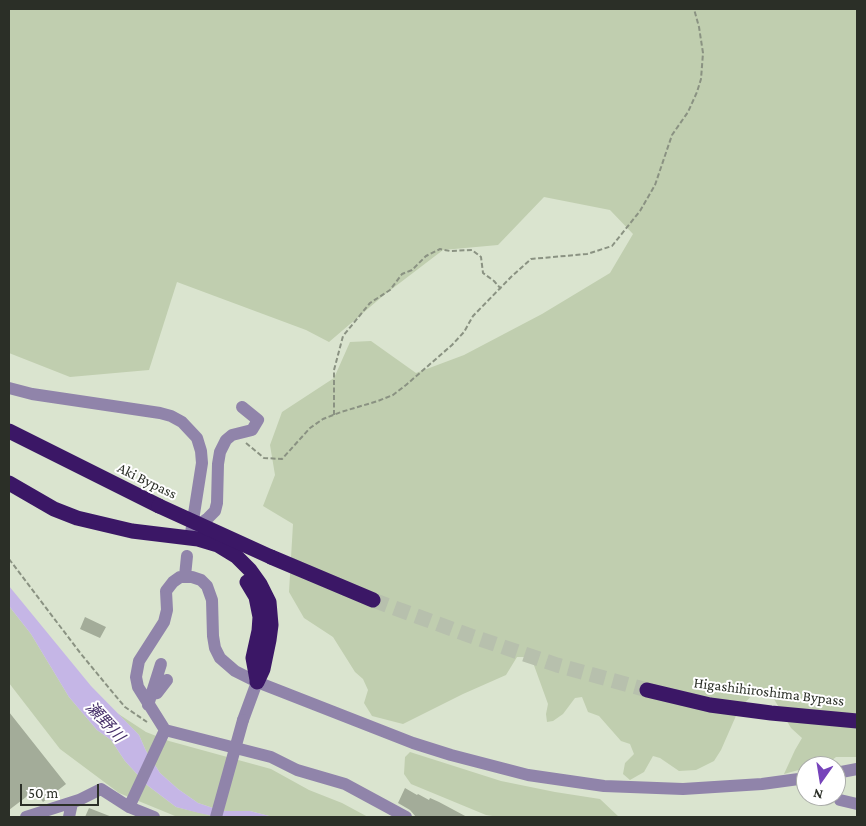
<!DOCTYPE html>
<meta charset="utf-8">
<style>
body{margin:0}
#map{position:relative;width:866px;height:826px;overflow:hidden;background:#dae4cf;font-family:"Crimson Pro",serif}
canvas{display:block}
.frame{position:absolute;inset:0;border:10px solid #2b2f27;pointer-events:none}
.north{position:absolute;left:796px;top:756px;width:50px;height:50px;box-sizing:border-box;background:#fff;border:1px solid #aaaca9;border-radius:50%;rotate:193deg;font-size:14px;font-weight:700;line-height:20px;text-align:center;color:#2b2f27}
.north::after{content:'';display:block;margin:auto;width:18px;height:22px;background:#7643ba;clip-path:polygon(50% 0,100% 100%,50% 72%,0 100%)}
.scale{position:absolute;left:20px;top:784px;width:79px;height:22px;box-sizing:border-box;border:2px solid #2b2f27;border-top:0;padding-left:6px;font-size:15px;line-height:18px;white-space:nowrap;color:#2b2f27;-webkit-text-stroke:4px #fff;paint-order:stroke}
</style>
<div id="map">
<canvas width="866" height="826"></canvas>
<div class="frame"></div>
<div class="north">N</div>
<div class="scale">50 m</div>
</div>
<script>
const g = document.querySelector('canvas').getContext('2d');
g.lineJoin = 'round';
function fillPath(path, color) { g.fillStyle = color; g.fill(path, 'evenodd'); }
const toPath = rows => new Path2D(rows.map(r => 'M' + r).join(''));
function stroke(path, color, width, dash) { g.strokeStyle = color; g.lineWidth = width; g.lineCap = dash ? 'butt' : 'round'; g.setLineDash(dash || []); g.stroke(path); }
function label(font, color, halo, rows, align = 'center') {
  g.font = font + ' "Crimson Pro","Noto Sans JP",serif'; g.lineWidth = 4; g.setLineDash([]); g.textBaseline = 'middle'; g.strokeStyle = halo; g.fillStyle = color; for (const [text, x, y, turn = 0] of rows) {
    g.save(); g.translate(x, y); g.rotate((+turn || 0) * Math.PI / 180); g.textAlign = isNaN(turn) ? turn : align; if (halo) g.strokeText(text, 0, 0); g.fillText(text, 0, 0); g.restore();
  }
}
fillPath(toPath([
 [9,9,857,9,857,757,836,757,831,761,813,766,806,766,806,768,784,774,795,750,802,738,791,728,771,694,758,689,739,709,721,750,714,761,696,770,679,771,660,758,653,756,644,772,630,780,623,774,625,763,634,754,630,744,621,741,599,716,588,712,582,697,575,698,563,714,553,721,547,722,546,714,548,704,531,657,517,657,506,675,463,694,403,724,372,716,364,703,368,690,363,679,355,672,333,637,304,618,289,592,293,524,263,506,275,475,270,445,282,412,334,378,350,342,371,341,416,373,464,355,542,314,610,273,633,234,610,210,544,197,498,245,443,250,384,295,329,342,306,330,177,282,149,370,70,377,9,353],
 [9,606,31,634,69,697,97,730,111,740,125,761,147,785,176,807,218,817,182,817,175,816,119,793,60,749,9,683],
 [117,713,146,732,169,741,271,769,309,790,342,803,368,817,273,817,250,811,222,811,198,803,178,789,160,773,146,751,139,735],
 [410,752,501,781,555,792,600,799,619,817,499,817,486,815,411,784,404,774,405,757]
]), '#c0ceaf');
fillPath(toPath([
 [9,586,91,686,139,735,146,751,160,773,178,789,198,803,222,811,250,811,273,817,218,817,199,813,176,807,147,785,125,761,111,740,97,730,69,697,31,634,9,606]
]), '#c5b6e6');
fillPath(toPath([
 [85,617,106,627,100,638,80,629],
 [9,712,66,784,43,802,34,791,9,810],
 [405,788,417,795,418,794,429,800,430,798,439,802,467,817,416,817,410,810,398,803],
 [89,808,112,817,85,817]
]), '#a3ac99');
stroke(toPath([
 [373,600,471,636,557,665,647,690]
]), '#b7c0ad', 15, [15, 8]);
stroke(toPath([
 [334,415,334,370,343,336,370,303,390,290,402,274,412,270,426,256,440,249,450,251,472,250,481,257,483,273,494,281,501,289],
 [246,443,264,458,282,459,310,428,323,419,341,412,378,401,393,395,406,385,452,345,464,332,473,316,511,277,531,259,587,254,612,246,640,211,655,185,672,135,688,112,697,92,701,79,703,53,699,27,694,9],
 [9,559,81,654,114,694,125,707,147,722]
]), '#8a9282', 2, [5, 2.5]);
stroke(toPath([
 [9,388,32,394,160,413,171,416,182,422,197,438,201,451,202,463,191,533],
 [193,529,208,518,215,511,217,503,218,464,220,452,226,440,232,435,252,430,258,420,242,407],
 [185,576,187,556],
 [152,694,157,693,167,680],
 [148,705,161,664],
 [243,720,257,682],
 [836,773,857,769],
 [840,800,857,804],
 [129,807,165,730],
 [26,817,79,800,101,789,129,807,154,817],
 [69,817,72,803],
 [406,817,345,784,297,770,271,757,165,730,138,687,136,677,139,661,164,622,167,610,166,591,173,582,180,577,192,577,201,580,207,586,212,600,213,636,215,648,220,658,235,671,257,682,413,743,451,755,528,775,604,786,683,789,762,784,806,778]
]), '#9084aa', 12);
stroke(toPath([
 [9,431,159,506],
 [9,483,54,509,77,518,132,531,198,539,218,545,236,556,250,570,260,584,269,602,271,625,269,640,263,669,257,682],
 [271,557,373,600],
 [247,582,256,597,260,617,259,631,253,658,257,680],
 [647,690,710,705,771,713,857,721]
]), '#3b1766', 15);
stroke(toPath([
 [216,817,243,720]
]), '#9084aa', 12);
stroke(toPath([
 [159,506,271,557]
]), '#3b1766', 15);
label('15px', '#2b2f27', '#fff', [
 ["Aki Bypass",147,481,26],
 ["Higashihiroshima Bypass",769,692,7]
]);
label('italic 16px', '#462f69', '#fff', [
 ["瀬野川",105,722,47]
]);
</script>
